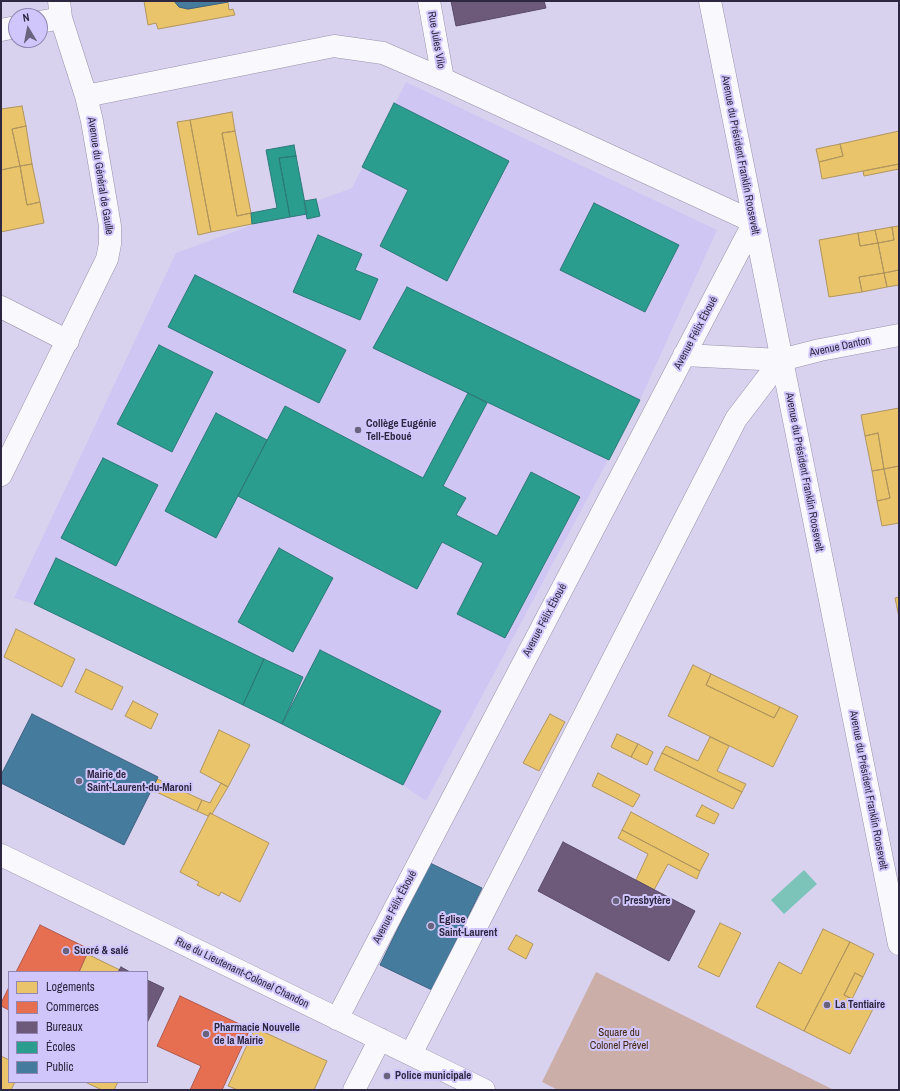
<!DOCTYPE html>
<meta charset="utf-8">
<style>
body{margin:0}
#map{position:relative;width:900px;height:1091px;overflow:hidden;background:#d8d2ef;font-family:"Archivo Narrow",sans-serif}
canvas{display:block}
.frame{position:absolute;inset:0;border:2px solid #2e2741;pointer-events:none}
.legend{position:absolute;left:8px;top:971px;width:140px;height:112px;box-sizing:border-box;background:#d1c6fb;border:1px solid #9086b1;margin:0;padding:5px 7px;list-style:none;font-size:12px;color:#2e2741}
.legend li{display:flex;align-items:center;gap:8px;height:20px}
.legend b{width:20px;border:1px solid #9086b1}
.north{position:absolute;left:8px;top:8px;width:40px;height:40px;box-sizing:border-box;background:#d1c6fb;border:1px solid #9086b1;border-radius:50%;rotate:350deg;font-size:11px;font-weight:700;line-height:16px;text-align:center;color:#2e2741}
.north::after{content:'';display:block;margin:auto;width:14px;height:18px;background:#6a637e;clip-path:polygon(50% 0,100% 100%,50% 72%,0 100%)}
</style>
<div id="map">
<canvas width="900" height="1091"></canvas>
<div class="frame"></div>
<ul class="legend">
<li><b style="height:11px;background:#e9c46a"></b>Logements</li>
<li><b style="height:11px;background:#e76f51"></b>Commerces</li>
<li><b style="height:11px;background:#6d597a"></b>Bureaux</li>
<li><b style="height:11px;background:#2a9d8f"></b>Écoles</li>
<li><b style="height:11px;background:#457b9d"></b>Public</li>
</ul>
<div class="north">N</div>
</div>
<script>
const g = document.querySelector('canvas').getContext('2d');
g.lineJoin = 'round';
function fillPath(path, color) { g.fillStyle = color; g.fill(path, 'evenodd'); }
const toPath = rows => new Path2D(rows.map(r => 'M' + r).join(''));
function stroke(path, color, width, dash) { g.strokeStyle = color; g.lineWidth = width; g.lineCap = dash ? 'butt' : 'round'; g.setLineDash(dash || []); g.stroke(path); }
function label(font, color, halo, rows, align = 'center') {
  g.font = font + ' "Archivo Narrow",sans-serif'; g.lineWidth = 4; g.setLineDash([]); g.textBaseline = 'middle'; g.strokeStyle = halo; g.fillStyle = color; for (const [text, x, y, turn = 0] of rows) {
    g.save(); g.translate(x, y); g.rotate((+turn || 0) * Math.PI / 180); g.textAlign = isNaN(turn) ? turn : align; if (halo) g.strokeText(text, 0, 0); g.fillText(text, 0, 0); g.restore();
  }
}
fillPath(toPath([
 [406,82,717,230,640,400,426,801,403,785,243,705,34,604,14,598,176,253,352,188]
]), '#d0c6f3');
fillPath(toPath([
 [596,972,834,1090,558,1090,542,1082]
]), '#ccaea9');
fillPath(toPath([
 [804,870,817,884,784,914,771,900]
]), '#7cc3ba');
const homes = toPath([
 [144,1,174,1,179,7,188,9,228,2,229,10,233,9,235,15,158,29,156,23,148,25,144,1],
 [22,106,26,126,12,129,20,166,1,170,1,109,22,106],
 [232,112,235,131,222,133,237,216,251,213,252,224,211,232,190,120,232,112],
 [190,120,211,232,198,235,177,122,190,120],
 [26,126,32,164,20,166,12,129,26,126],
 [235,131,251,213,237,216,222,133,235,131],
 [899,131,899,164,822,179,819,162,843,156,840,144,899,131],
 [840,144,843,156,819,162,816,149,840,144],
 [32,164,40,202,27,205,20,166,32,164],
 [899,164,899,169,864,176,863,171,899,164],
 [20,166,27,205,40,202,44,223,1,232,1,170,20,166],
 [899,226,899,270,884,273,878,243,894,240,892,227,899,226],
 [892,227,894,240,878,243,875,230,892,227],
 [875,230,878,243,860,246,858,233,875,230],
 [858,233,860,246,878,243,884,273,859,277,862,292,829,297,819,240,858,233],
 [899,270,899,285,887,287,884,273,899,270],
 [884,273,887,287,862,292,859,277,884,273],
 [899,408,899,466,884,469,878,433,865,436,861,415,899,408],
 [878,433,884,469,872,471,865,436,878,433],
 [899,466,899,523,882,526,877,501,890,498,884,469,899,466],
 [884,469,890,498,877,501,872,471,884,469],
 [899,597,899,617,895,598,899,597],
 [16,629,75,659,62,687,4,657,16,629],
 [693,665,711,674,706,685,774,718,780,707,798,716,773,767,668,716,693,665],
 [86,669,123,687,112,710,75,692,86,669],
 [711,674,780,707,774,718,706,685,711,674],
 [133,701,158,714,151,729,125,716,133,701],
 [550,714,565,722,539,771,523,763,550,714],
 [219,730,250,745,228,787,200,772,219,730],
 [617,734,638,744,631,757,611,747,617,734],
 [710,737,729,746,717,771,746,784,742,792,662,753,666,746,698,761,710,737],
 [638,744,653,752,647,765,631,757,638,744],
 [662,753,742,792,733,809,654,770,662,753],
 [598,773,640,795,633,807,592,786,598,773],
 [157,779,202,800,197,811,152,790,157,779],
 [221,783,228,787,212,814,210,813,208,816,197,811,202,800,210,803,221,783],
 [702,805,719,814,714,824,696,816,702,805],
 [631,812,709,854,700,871,622,830,631,812],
 [210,813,269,843,240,902,221,892,219,896,197,885,199,882,180,872,210,813],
 [622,830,700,871,697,879,668,864,654,890,636,880,648,854,618,838,622,830],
 [720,923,741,933,719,977,698,967,720,923],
 [823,929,850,942,804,1031,756,1007,779,962,801,974,823,929],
 [516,935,533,944,526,959,508,949,516,935],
 [850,942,874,954,863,977,855,973,844,995,873,1009,850,1054,804,1031,850,942],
 [87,954,120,970,118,972,79,972,87,954],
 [855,973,863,977,852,999,844,995,855,973],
 [255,1028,327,1061,314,1090,238,1090,228,1086,255,1028],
 [1,1056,9,1060,9,1082,15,1082,11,1090,1,1090,1,1056],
 [85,1082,118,1082,114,1090,102,1090,85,1082]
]);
fillPath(homes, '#e9c46a');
stroke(homes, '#b1955e', 1);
const shops = toPath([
 [40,925,89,949,79,972,16,972,40,925],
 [9,987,9,1010,1,1006,1,1003,9,987],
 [180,996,250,1029,222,1090,190,1090,201,1066,157,1046,180,996]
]);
fillPath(shops, '#e76f51');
stroke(shops, '#b0594c', 1);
const offices = toPath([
 [451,1,544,1,546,8,456,26,451,1],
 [563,842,695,911,669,961,538,891,563,842],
 [121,967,130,972,118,972,121,967],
 [147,980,164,988,147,1023,147,980]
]);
fillPath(offices, '#6d597a');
stroke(offices, '#5a4a69', 1);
const schools = toPath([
 [394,103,509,161,447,281,380,246,408,190,362,167,394,103],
 [294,145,296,156,279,158,290,217,252,224,251,213,277,208,266,150,294,145],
 [296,156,307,214,290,217,279,158,296,156],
 [316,199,320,216,307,219,304,201,316,199],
 [594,203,679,245,645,312,560,270,594,203],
 [318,235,362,254,355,270,378,279,360,320,293,292,318,235],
 [195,275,346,350,319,403,168,327,195,275],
 [407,287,640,400,609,460,373,348,407,287],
 [159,345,213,372,172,452,117,424,159,345],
 [468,393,487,403,443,486,466,498,456,515,497,536,531,472,580,497,505,638,457,614,483,563,442,542,417,589,238,496,285,406,423,478,468,393],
 [216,413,267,440,216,538,165,511,216,413],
 [103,458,158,485,116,566,61,538,103,458],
 [279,548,333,578,293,652,238,622,279,548],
 [56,558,264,659,243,705,34,604,56,558],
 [320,650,441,711,403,785,282,724,320,650],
 [264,659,303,677,282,724,243,705,264,659]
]);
fillPath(schools, '#2a9d8f');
stroke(schools, '#2b7a78', 1);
const public = toPath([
 [174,1,228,1,228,2,188,9,179,7,174,1],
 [32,714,158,777,124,845,1,783,1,775,32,714],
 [430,863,482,888,432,990,380,965,430,863]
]);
fillPath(public, '#457b9d');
stroke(public, '#3e6281', 1);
const minor = toPath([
 [429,1,443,79],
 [710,1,899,944],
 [40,22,61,18],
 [1,30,16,27],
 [86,96,334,46,383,53,443,79,754,222,337,1019],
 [1,307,68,341],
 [684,355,781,360,820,350,899,335],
 [1,475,107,259,110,244,110,226,92,121,86,96,61,18,59,1],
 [1,855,484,1090],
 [411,1054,736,419,781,360],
 [354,1090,380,1039]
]);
stroke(minor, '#9892aa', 23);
stroke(minor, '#f9f8fd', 22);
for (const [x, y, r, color] of [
 [358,430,4,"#6a637e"],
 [79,781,4,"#6a637e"],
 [616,901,4,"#6a637e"],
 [431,926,4,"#6a637e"],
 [66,951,4,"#6a637e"],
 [827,1005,4,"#6a637e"],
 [206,1034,4,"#6a637e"],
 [387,1076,4,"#6a637e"]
]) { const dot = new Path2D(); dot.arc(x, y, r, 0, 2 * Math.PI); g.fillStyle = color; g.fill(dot); stroke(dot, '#d1c6fb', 1.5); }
label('11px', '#2e2741', '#d1c6fb', [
 ["Rue Jules Vilo",436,40,80],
 ["Avenue du Président Franklin Roosevelt",740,155,79],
 ["Avenue du Général de Gaulle",100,176,81],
 ["Avenue Félix Éboué",696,333,-62],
 ["Avenue Danton",840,347,-12],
 ["Avenue du Président Franklin Roosevelt",804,472,79],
 ["Avenue Félix Éboué",545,620,-62],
 ["Avenue du Président Franklin Roosevelt",868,790,79],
 ["Avenue Félix Éboué",395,907,-62],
 ["Rue du Lieutenant-Colonel Chandon",242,973,26]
]);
label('bold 11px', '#2e2741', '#d1c6fb', [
 ["Collège Eugénie",366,424],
 ["Tell-Eboué",366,437],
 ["Mairie de",87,775],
 ["Saint-Laurent-du-Maroni",87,788],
 ["Presbytère",624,901],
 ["Église",439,920],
 ["Saint-Laurent",439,933],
 ["Sucré & salé",74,951],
 ["La Tentiaire",835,1005],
 ["Pharmacie Nouvelle",214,1028],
 ["de la Mairie",214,1041],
 ["Police municipale",395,1076]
], 'left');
label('11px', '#432611', '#d1c6fb', [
 ["Square du",619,1033],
 ["Colonel Prével",619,1046]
]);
</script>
